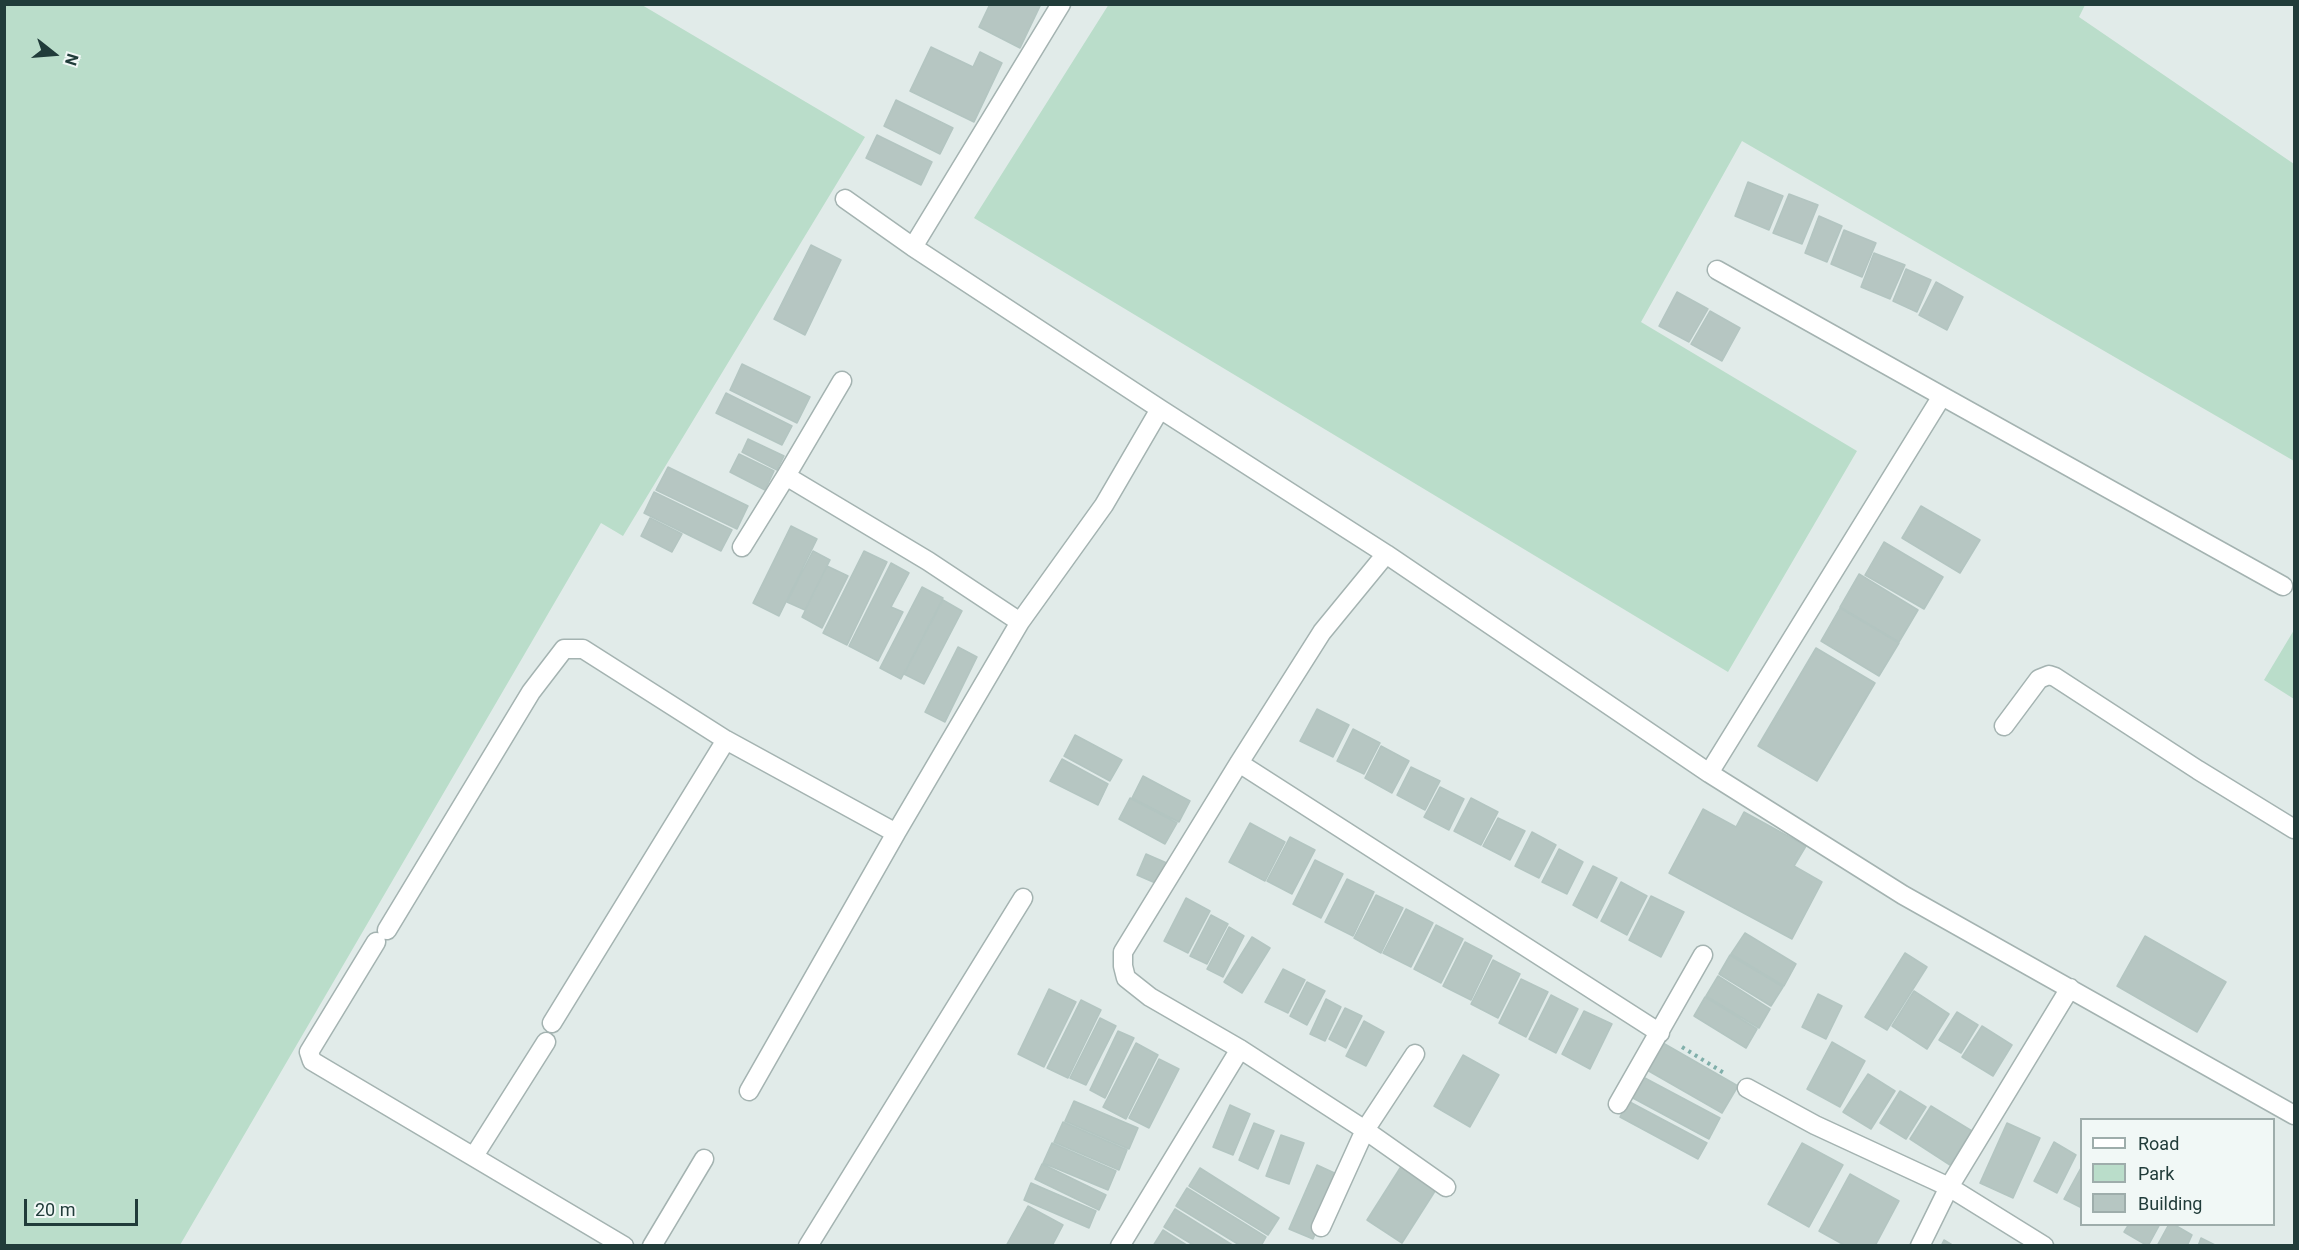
<!DOCTYPE html>
<style>
body{margin:0}
#map{position:relative;width:2299px;height:1250px;overflow:hidden;background:#e1ebe9;font-family:Roboto,sans-serif}
canvas{display:block}
.frame{position:absolute;inset:0;border:6px solid #213c3a;pointer-events:none}
.legend{position:absolute;left:2080px;top:1118px;width:195px;height:108px;box-sizing:border-box;background:#f1f8f6;border:2px solid #9eadab;margin:0;padding:8px 10px;list-style:none;font-size:18px;color:#213c3a}
.legend li{display:flex;align-items:center;gap:12px;height:30px}
.legend b{width:30px;border:2px solid #9eadab}
.north{position:absolute;left:24px;top:24px;width:60px;height:60px;-webkit-text-stroke:4px #f1f8f6;paint-order:stroke;rotate:107deg;font-size:16px;font-weight:700;line-height:24px;text-align:center;color:#213c3a}
.north::after{content:'';display:block;margin:auto;width:21px;height:27px;background:#213c3a;clip-path:polygon(50% 0,100% 100%,50% 72%,0 100%)}
.scale{position:absolute;left:24px;top:1199px;width:114px;height:27px;box-sizing:border-box;border:3px solid #213c3a;border-top:0;padding-left:8px;font-size:18px;line-height:21px;white-space:nowrap;color:#213c3a;-webkit-text-stroke:4px #f1f8f6;paint-order:stroke}
</style>
<div id="map">
<canvas width="2299" height="1250"></canvas>
<div class="frame"></div>
<ul class="legend">
<li><b style="height:8px;background:#fff"></b>Road</li>
<li><b style="height:16px;background:#baddca"></b>Park</li>
<li><b style="height:16px;background:#b6c6c2"></b>Building</li>
</ul>
<div class="north">N</div>
<div class="scale">20 m</div>
</div>
<script>
const g = document.querySelector('canvas').getContext('2d');
g.lineJoin = 'round';
function fillPath(path, color) { g.fillStyle = color; g.fill(path, 'evenodd'); }
const toPath = rows => new Path2D(rows.map(r => 'M' + r).join(''));
function stroke(path, color, width, dash) { g.strokeStyle = color; g.lineWidth = width; g.lineCap = dash ? 'butt' : 'round'; g.setLineDash(dash || []); g.stroke(path); }
fillPath(toPath([
 [5,4,642,5,865,137,623,536,601,523,180,1245,5,1245],
 [1109,4,2085,5,2079,17,2294,164,2294,461,1742,141,1641,322,1857,451,1728,672,974,218],
 [2294,630,2294,699,2264,680]
]), '#baddca');
const building = toPath([
 [990,4,1041,4,1020,48,979,27,990,4],
 [931,47,973,67,980,52,1002,63,974,122,910,91,931,47],
 [896,100,953,128,940,154,884,126,896,100],
 [877,135,932,162,921,185,866,158,877,135],
 [1748,182,1783,196,1769,230,1735,216,1748,182],
 [1789,194,1818,205,1802,244,1773,233,1789,194],
 [1819,216,1842,226,1827,262,1805,253,1819,216],
 [1844,230,1876,243,1862,277,1831,264,1844,230],
 [811,245,841,260,805,335,774,319,811,245],
 [1874,253,1905,265,1890,299,1861,287,1874,253],
 [1906,269,1931,280,1917,312,1893,301,1906,269],
 [1936,282,1963,297,1947,330,1919,315,1936,282],
 [1677,292,1708,309,1689,342,1659,326,1677,292],
 [1710,311,1740,328,1722,361,1691,344,1710,311],
 [742,364,810,397,797,423,730,390,742,364],
 [726,393,792,426,782,445,716,413,726,393],
 [748,439,784,456,777,470,742,452,748,439],
 [739,454,774,471,765,490,730,472,739,454],
 [668,467,748,506,737,529,656,490,668,467],
 [654,492,732,530,721,551,644,513,654,492],
 [1921,506,1980,540,1960,573,1902,538,1921,506],
 [650,518,682,534,672,552,641,536,650,518],
 [791,526,817,539,779,616,753,603,791,526],
 [1884,542,1943,577,1924,609,1865,575,1884,542],
 [813,551,830,560,805,610,787,602,813,551],
 [864,551,887,562,847,645,823,633,864,551],
 [891,563,909,573,891,607,903,612,878,661,849,646,891,563],
 [827,566,848,576,822,628,802,617,827,566],
 [1859,574,1918,610,1899,642,1840,607,1859,574],
 [922,587,943,598,901,679,880,668,922,587],
 [943,600,962,611,924,684,904,674,943,600],
 [1840,608,1899,643,1879,676,1821,641,1840,608],
 [958,647,977,657,945,722,925,712,958,647],
 [1816,648,1875,683,1817,781,1758,746,1816,648],
 [1317,709,1349,725,1333,757,1300,741,1317,709],
 [1353,729,1380,743,1364,774,1337,761,1353,729],
 [1075,735,1122,760,1110,781,1064,756,1075,735],
 [1381,746,1409,761,1392,793,1365,778,1381,746],
 [1062,759,1108,784,1098,805,1050,781,1062,759],
 [1411,767,1440,781,1425,810,1397,795,1411,767],
 [1143,776,1190,801,1179,822,1132,798,1143,776],
 [1440,787,1464,799,1449,830,1424,817,1440,787],
 [1130,798,1177,823,1165,844,1119,819,1130,798],
 [1471,798,1498,812,1481,845,1454,831,1471,798],
 [1703,809,1736,827,1744,812,1806,846,1794,866,1822,882,1792,939,1669,873,1703,809],
 [1498,818,1525,831,1510,860,1483,846,1498,818],
 [1250,823,1285,842,1265,881,1229,862,1250,823],
 [1532,832,1556,845,1539,878,1515,866,1532,832],
 [1290,837,1315,850,1292,894,1267,881,1290,837],
 [1559,849,1583,862,1567,894,1542,882,1559,849],
 [1146,854,1169,864,1160,885,1137,875,1146,854],
 [1315,860,1343,874,1321,918,1293,904,1315,860],
 [1593,866,1617,878,1597,918,1573,905,1593,866],
 [1347,879,1374,892,1353,936,1325,922,1347,879],
 [1621,882,1647,896,1627,935,1601,921,1621,882],
 [1376,895,1403,908,1381,953,1354,938,1376,895],
 [1651,896,1684,912,1661,957,1629,940,1651,896],
 [1186,898,1210,911,1188,953,1164,941,1186,898],
 [1406,909,1433,923,1411,967,1383,953,1406,909],
 [1211,915,1228,924,1207,964,1190,956,1211,915],
 [1436,925,1463,939,1441,983,1414,969,1436,925],
 [1229,927,1244,936,1223,977,1207,969,1229,927],
 [1745,933,1796,964,1784,986,1731,954,1745,933],
 [2145,936,2226,982,2197,1032,2117,986,2145,936],
 [1252,937,1270,948,1242,993,1224,982,1252,937],
 [1465,942,1492,956,1471,1000,1443,986,1465,942],
 [1905,953,1927,967,1887,1030,1865,1017,1905,953],
 [1730,955,1783,987,1771,1006,1719,974,1730,955],
 [1493,960,1520,974,1498,1018,1471,1004,1493,960],
 [1283,969,1305,980,1288,1013,1265,1002,1283,969],
 [1718,976,1770,1009,1759,1028,1706,996,1718,976],
 [1521,979,1548,992,1526,1037,1499,1023,1521,979],
 [1307,982,1325,991,1307,1025,1290,1016,1307,982],
 [1049,989,1076,1002,1044,1067,1018,1054,1049,989],
 [1914,991,1949,1014,1927,1049,1892,1026,1914,991],
 [1818,994,1842,1006,1826,1039,1802,1027,1818,994],
 [1551,995,1578,1009,1556,1053,1529,1039,1551,995],
 [1705,997,1757,1029,1746,1048,1694,1016,1705,997],
 [1326,999,1341,1007,1325,1041,1310,1034,1326,999],
 [1081,1000,1101,1010,1068,1078,1047,1068,1081,1000],
 [1345,1008,1362,1016,1346,1048,1329,1039,1345,1008],
 [1584,1011,1612,1024,1590,1069,1562,1054,1584,1011],
 [1957,1012,1978,1025,1961,1053,1939,1040,1957,1012],
 [1100,1018,1116,1026,1086,1085,1070,1078,1100,1018],
 [1364,1021,1384,1032,1366,1066,1346,1056,1364,1021],
 [1982,1026,2012,1045,1993,1076,1962,1057,1982,1026],
 [1118,1031,1134,1038,1105,1098,1090,1090,1118,1031],
 [1832,1042,1865,1061,1840,1107,1807,1089,1832,1042],
 [1136,1043,1158,1055,1126,1119,1103,1107,1136,1043],
 [1663,1043,1738,1086,1722,1113,1647,1070,1663,1043],
 [1463,1055,1499,1075,1470,1127,1434,1106,1463,1055],
 [1159,1059,1179,1069,1149,1128,1129,1118,1159,1059],
 [1868,1074,1895,1091,1871,1129,1843,1112,1868,1074],
 [1643,1077,1720,1118,1709,1139,1631,1097,1643,1077],
 [1900,1091,1926,1107,1906,1139,1880,1123,1900,1091],
 [1074,1101,1138,1128,1129,1149,1065,1121,1074,1101],
 [1628,1101,1707,1143,1698,1159,1620,1117,1628,1101],
 [1230,1105,1250,1114,1233,1155,1213,1147,1230,1105],
 [1931,1106,1972,1131,1950,1165,1910,1139,1931,1106],
 [1063,1122,1127,1150,1119,1170,1054,1142,1063,1122],
 [1254,1123,1274,1131,1258,1169,1239,1160,1254,1123],
 [2007,1123,2040,1138,2013,1198,1980,1183,2007,1123],
 [1281,1135,1304,1143,1289,1184,1266,1176,1281,1135],
 [2054,1142,2076,1155,2057,1193,2034,1181,2054,1142],
 [1052,1143,1116,1171,1108,1190,1043,1163,1052,1143],
 [1802,1143,1843,1165,1809,1227,1768,1204,1802,1143],
 [1042,1164,1106,1195,1099,1210,1035,1179,1042,1164],
 [1317,1165,1341,1176,1313,1239,1289,1229,1317,1165],
 [1402,1165,1437,1188,1402,1243,1367,1220,1402,1165],
 [2082,1166,2082,1208,2064,1199,2082,1166],
 [1200,1168,1279,1218,1268,1235,1189,1186,1200,1168],
 [1850,1174,1899,1201,1875,1246,1846,1246,1819,1231,1850,1174],
 [1031,1183,1096,1211,1089,1228,1024,1200,1031,1183],
 [1187,1188,1266,1237,1261,1246,1241,1246,1176,1206,1187,1188],
 [1028,1206,1063,1225,1052,1246,1006,1246,1028,1206],
 [1175,1209,1234,1246,1195,1246,1164,1227,1175,1209],
 [2129,1224,2160,1224,2148,1246,2124,1232,2129,1224],
 [2169,1224,2173,1224,2192,1235,2187,1246,2157,1246,2169,1224],
 [1163,1230,1188,1246,1153,1246,1163,1230],
 [2201,1238,2217,1246,2198,1246,2201,1238],
 [1944,1240,1954,1246,1941,1246,1944,1240]
]);
fillPath(building, '#b6c6c2');
stroke(building, '#b3c5c1', 1.5);
const minor = toPath([
 [845,199,913,247,1160,409,1386,554,1709,773,1903,895,2294,1115],
 [913,247,1061,4],
 [1717,270,1942,396],
 [842,381,786,476,928,561,1020,622],
 [742,547,786,476],
 [1386,554,1322,632,1239,763,1123,952,1123,966,1126,978,1150,997,1240,1049,1365,1130,1446,1187],
 [2004,726,2039,679,2049,675,2055,677,2198,770,2294,829],
 [1239,763,1660,1033],
 [1709,773,1942,396,2283,586],
 [387,930,531,692,564,649,583,649,726,740,896,833,1020,622,1104,505,1160,409],
 [376,942,309,1052,312,1061,624,1246],
 [552,1023,726,740],
 [1747,1088,1815,1125,1949,1187,2044,1246],
 [749,1091,896,833],
 [1618,1104,1703,955],
 [474,1156,546,1042],
 [1321,1227,1365,1130,1415,1054],
 [652,1246,704,1159],
 [808,1246,1023,898],
 [1120,1246,1240,1049],
 [1920,1246,1949,1187,2070,988]
]);
stroke(minor, '#a4b3b1', 21);
stroke(toPath([
 [1682,1047,1724,1073]
]), '#81afaa', 4, [3, 4.5]);
stroke(minor, '#fff', 18);
</script>
